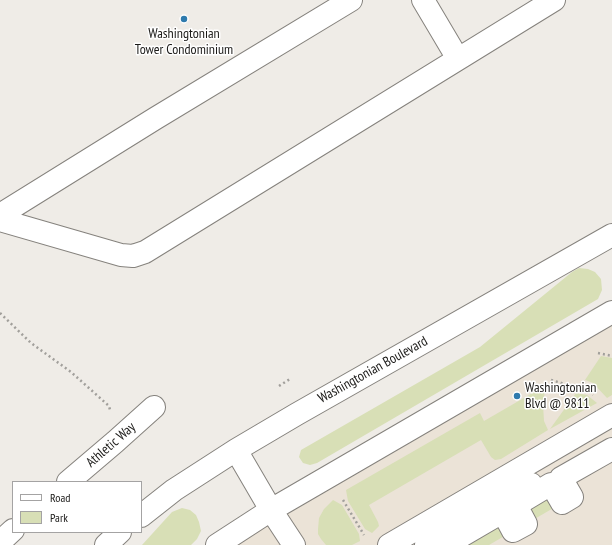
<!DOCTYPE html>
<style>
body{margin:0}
#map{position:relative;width:612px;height:545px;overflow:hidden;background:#efece7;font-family:"PT Sans Narrow",sans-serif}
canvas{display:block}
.legend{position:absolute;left:12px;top:481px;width:130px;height:52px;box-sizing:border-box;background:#fff;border:1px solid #a4a3a3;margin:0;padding:5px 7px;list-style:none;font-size:12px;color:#1b1a18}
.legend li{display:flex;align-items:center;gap:8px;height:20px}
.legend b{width:20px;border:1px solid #a4a3a3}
</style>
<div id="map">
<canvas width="612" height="545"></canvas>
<ul class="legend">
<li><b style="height:5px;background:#fff"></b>Road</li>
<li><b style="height:11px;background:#d8dfb6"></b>Park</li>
</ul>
</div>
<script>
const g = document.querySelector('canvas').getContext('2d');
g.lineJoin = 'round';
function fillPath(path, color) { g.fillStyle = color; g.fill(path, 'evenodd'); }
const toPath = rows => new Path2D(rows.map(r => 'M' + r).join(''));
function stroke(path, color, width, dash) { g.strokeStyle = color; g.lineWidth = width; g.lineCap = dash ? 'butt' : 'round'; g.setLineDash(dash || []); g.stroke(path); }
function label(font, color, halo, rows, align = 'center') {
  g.font = font + ' "PT Sans Narrow",sans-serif'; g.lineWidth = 3; g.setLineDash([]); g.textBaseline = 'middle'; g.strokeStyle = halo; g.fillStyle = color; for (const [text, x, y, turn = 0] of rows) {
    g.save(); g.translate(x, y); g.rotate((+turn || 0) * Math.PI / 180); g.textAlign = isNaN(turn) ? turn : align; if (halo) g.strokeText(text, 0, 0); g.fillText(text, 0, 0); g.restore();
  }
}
fillPath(toPath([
 [612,315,612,545,222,545]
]), '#ebe3d7');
fillPath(toPath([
 [579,268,588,269,595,272,601,279,602,290,598,299,317,463,310,465,303,463,299,457,301,450,480,347,572,272],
 [601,356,612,358,612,395,607,398,593,383,585,380],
 [548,384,545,391,543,404,544,421,548,430,501,459,495,460,491,457,481,440,369,505,378,522,379,526,372,533,365,529,348,501,346,490,480,413,484,421],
 [576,393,587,395,597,403,550,429],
 [551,484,562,503,526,524,521,502],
 [333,500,342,505,359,534,360,541,352,545,326,545,321,539,318,534,318,529,319,518,324,509],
 [182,508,190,510,196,515,199,522,201,531,197,539,191,545,142,545,172,512],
 [499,514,513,531,489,545,453,545]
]), '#d8dfb6');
const minor = toPath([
 [423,0,458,59],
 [0,215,156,118,351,0],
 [0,220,121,255,133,256,145,252,554,0],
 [236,450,271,510,294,545],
 [68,482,115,442,154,407],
 [141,516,174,490,236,450,297,414,612,235],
 [0,542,13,530],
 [106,545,120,532],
 [217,545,271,510,612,312],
 [389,545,612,415],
 [426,545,531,484],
 [453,545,451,542,499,514,505,516,513,531,526,524,518,509,521,502,551,484,562,503,572,497,561,478,612,449]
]);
stroke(minor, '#85827d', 24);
stroke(toPath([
 [0,313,31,343,71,372,109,406,110,410],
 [598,353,612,356],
 [551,380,589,391,593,395],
 [279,386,290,379],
 [343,500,364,535]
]), '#a19f9b', 2.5, [2, 3]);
stroke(minor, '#fff', 22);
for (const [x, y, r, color] of [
 [184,19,4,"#2e7aad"],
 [517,396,4,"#2e7aad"]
]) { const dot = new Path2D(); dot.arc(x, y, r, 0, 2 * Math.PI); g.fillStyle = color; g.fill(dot); stroke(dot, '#fff', 1.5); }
label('14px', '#1b1a18', '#fff', [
 ["Washingtonian",184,34],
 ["Tower Condominium",184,50],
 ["Washingtonian",525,388,"left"],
 ["Blvd @ 9811",525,404,"left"]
]);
label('14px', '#1b1a18', '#fff', [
 ["Washingtonian Boulevard",373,370,-29],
 ["Athletic Way",111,445,-41]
]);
</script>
